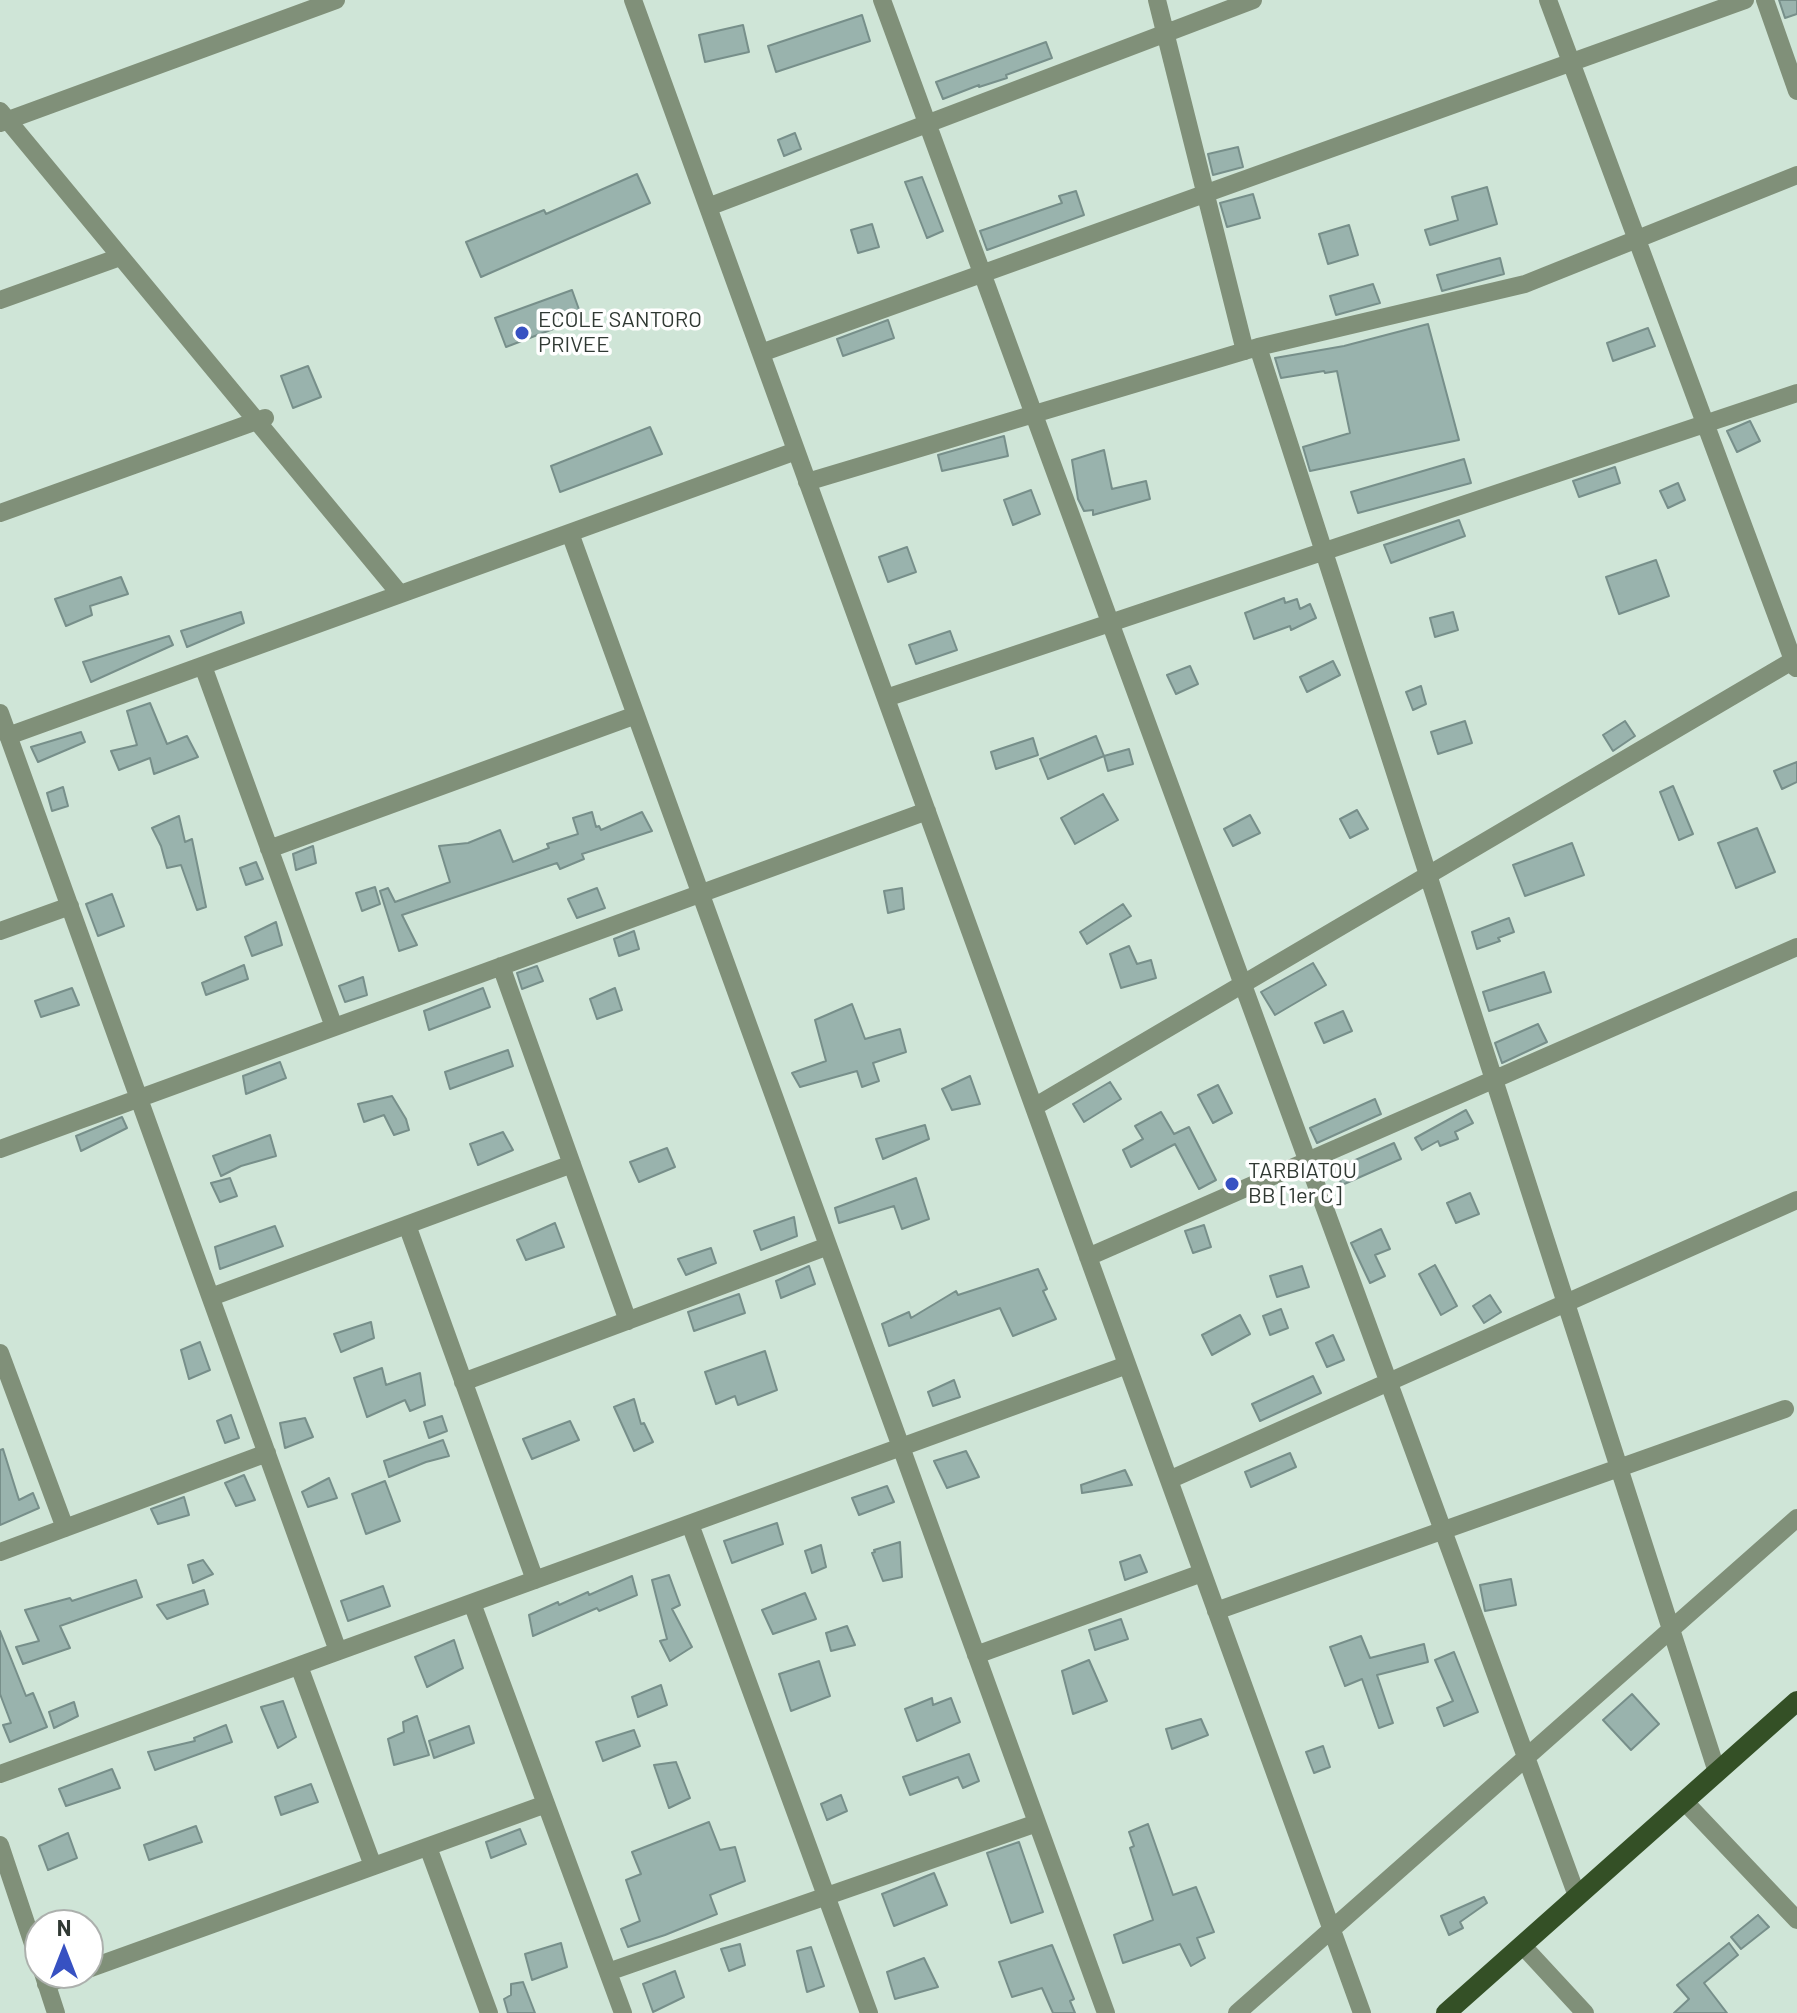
<!DOCTYPE html>
<style>
body{margin:0}
#map{position:relative;width:1797px;height:2013px;overflow:hidden;background:#cfe5d7;font-family:Barlow,sans-serif}
canvas{display:block}
.north{position:absolute;left:24px;top:1909px;width:80px;height:80px;box-sizing:border-box;background:#fff;border:2px solid #acb0ad;border-radius:50%;rotate:0deg;font-size:22px;font-weight:700;line-height:32px;text-align:center;color:#303933}
.north::after{content:'';display:block;margin:auto;width:28px;height:36px;background:#3751c2;clip-path:polygon(50% 0,100% 100%,50% 72%,0 100%)}
</style>
<div id="map">
<canvas width="1797" height="2013"></canvas>
<div class="north">N</div>
</div>
<script>
const g = document.querySelector('canvas').getContext('2d');
g.lineJoin = 'round';
function fillPath(path, color) { g.fillStyle = color; g.fill(path, 'evenodd'); }
const toPath = rows => new Path2D(rows.map(r => 'M' + r).join(''));
function stroke(path, color, width, dash) { g.strokeStyle = color; g.lineWidth = width; g.lineCap = dash ? 'butt' : 'round'; g.setLineDash(dash || []); g.stroke(path); }
function label(font, color, halo, rows, align = 'center') {
  g.font = font + ' Barlow,sans-serif'; g.lineWidth = 7; g.setLineDash([]); g.textBaseline = 'middle'; g.strokeStyle = halo; g.fillStyle = color; for (const [text, x, y, turn = 0] of rows) {
    g.save(); g.translate(x, y); g.rotate((+turn || 0) * Math.PI / 180); g.textAlign = isNaN(turn) ? turn : align; if (halo) g.strokeText(text, 0, 0); g.fillText(text, 0, 0); g.restore();
  }
}
const building = toPath([
 [1779,0,1797,0,1797,14,1785,18,1779,0],
 [862,15,870,41,776,72,768,46,862,15],
 [743,25,749,52,705,62,699,35,743,25],
 [1046,42,1052,58,1006,75,1007,78,979,87,979,85,943,99,936,82,1046,42],
 [795,133,801,149,784,156,778,140,795,133],
 [1238,147,1243,167,1213,175,1208,154,1238,147],
 [637,174,650,203,481,277,466,242,544,210,546,214,637,174],
 [922,177,943,231,927,238,905,182,922,177],
 [1487,187,1497,224,1430,245,1425,230,1458,220,1452,197,1487,187],
 [1076,191,1084,215,987,250,980,231,1062,203,1059,196,1076,191],
 [1253,194,1260,218,1227,227,1220,203,1253,194],
 [872,224,879,247,858,253,851,230,872,224],
 [1349,225,1358,255,1328,264,1319,234,1349,225],
 [1500,258,1504,274,1442,291,1437,275,1500,258],
 [1373,284,1380,303,1336,315,1330,296,1373,284],
 [572,290,582,318,506,347,495,318,572,290],
 [888,320,894,338,843,356,837,339,888,320],
 [1428,324,1459,440,1310,471,1303,447,1350,433,1337,371,1325,373,1324,371,1281,378,1275,358,1344,346,1428,324],
 [1648,328,1655,346,1613,361,1607,343,1648,328],
 [308,366,321,397,293,408,281,376,308,366],
 [1750,421,1760,441,1737,452,1727,431,1750,421],
 [650,427,662,454,560,492,551,466,650,427],
 [1004,436,1008,456,942,471,938,455,1004,436],
 [1104,450,1112,489,1146,481,1150,499,1093,515,1093,510,1084,511,1078,499,1072,460,1104,450],
 [1464,459,1471,483,1358,513,1351,492,1464,459],
 [1615,467,1620,483,1579,497,1573,481,1615,467],
 [1678,483,1685,500,1668,508,1660,491,1678,483],
 [1031,490,1040,514,1013,525,1004,500,1031,490],
 [1459,520,1465,536,1391,563,1384,545,1459,520],
 [907,547,916,572,888,582,879,557,907,547],
 [1656,560,1669,596,1619,614,1606,577,1656,560],
 [121,577,128,594,90,606,92,615,66,626,55,599,121,577],
 [1284,598,1285,603,1297,599,1300,609,1310,604,1316,618,1291,630,1290,626,1254,639,1245,613,1284,598],
 [241,612,244,623,187,647,181,631,241,612],
 [1453,612,1458,630,1435,637,1430,618,1453,612],
 [950,631,957,650,916,664,909,645,950,631],
 [169,636,173,645,91,682,83,662,169,636],
 [1333,661,1340,675,1307,692,1300,677,1333,661],
 [1190,666,1198,684,1176,694,1167,675,1190,666],
 [1421,686,1426,704,1413,710,1406,692,1421,686],
 [150,703,167,744,187,736,198,757,154,774,150,758,119,770,111,751,137,745,127,711,150,703],
 [1465,721,1472,743,1438,754,1431,732,1465,721],
 [1625,721,1635,736,1613,751,1603,735,1625,721],
 [81,732,85,742,38,762,31,747,81,732],
 [1096,736,1104,756,1048,779,1040,759,1096,736],
 [1033,738,1038,755,996,769,991,752,1033,738],
 [1129,749,1133,764,1108,771,1104,756,1129,749],
 [1797,762,1797,782,1782,789,1774,771,1797,762],
 [1673,786,1693,834,1679,840,1660,792,1673,786],
 [63,787,68,806,52,811,47,793,63,787],
 [1103,794,1118,820,1075,844,1061,818,1103,794],
 [1357,810,1368,829,1350,838,1340,819,1357,810],
 [592,812,596,827,599,826,601,830,642,812,652,831,582,854,584,859,560,869,557,863,402,915,417,945,399,951,380,891,388,888,395,902,450,882,439,846,468,843,500,830,513,862,549,848,547,844,578,834,573,818,592,812],
 [1250,815,1260,833,1233,846,1224,829,1250,815],
 [179,816,185,842,192,839,206,907,197,910,181,865,167,868,161,846,152,828,179,816],
 [1757,828,1775,872,1736,888,1718,843,1757,828],
 [1572,843,1584,875,1525,896,1513,865,1572,843],
 [313,846,316,863,296,870,293,854,313,846],
 [256,862,263,879,246,885,240,868,256,862],
 [375,887,380,904,362,911,356,893,375,887],
 [597,888,605,908,577,918,568,899,597,888],
 [902,888,904,909,888,913,884,891,902,888],
 [112,894,124,926,98,936,86,904,112,894],
 [1123,904,1131,916,1087,944,1080,932,1123,904],
 [1509,918,1514,932,1498,938,1500,941,1477,949,1472,932,1509,918],
 [276,922,282,945,252,956,245,937,276,922],
 [634,931,639,949,619,956,614,939,634,931],
 [1129,946,1137,964,1151,960,1156,978,1121,988,1110,954,1129,946],
 [1313,963,1326,985,1275,1015,1261,992,1313,963],
 [244,965,248,979,206,995,202,983,244,965],
 [537,966,543,981,522,989,517,973,537,966],
 [1544,972,1551,992,1489,1011,1483,992,1544,972],
 [363,977,367,995,345,1002,339,986,363,977],
 [72,988,79,1005,41,1017,35,1001,72,988],
 [483,988,490,1007,429,1030,424,1011,483,988],
 [615,988,622,1010,597,1019,590,999,615,988],
 [852,1004,865,1039,900,1029,906,1052,873,1063,879,1081,862,1087,857,1071,800,1087,792,1073,826,1061,815,1020,852,1004],
 [1343,1011,1352,1031,1324,1043,1315,1023,1343,1011],
 [1538,1024,1547,1042,1502,1063,1495,1043,1538,1024],
 [508,1050,513,1066,450,1089,445,1072,508,1050],
 [280,1062,286,1078,246,1094,243,1076,280,1062],
 [970,1076,980,1104,952,1110,942,1089,970,1076],
 [1110,1082,1121,1099,1084,1122,1073,1104,1110,1082],
 [1218,1085,1232,1113,1213,1123,1198,1095,1218,1085],
 [392,1096,406,1119,409,1130,394,1135,384,1115,364,1122,358,1104,392,1096],
 [1375,1099,1381,1114,1317,1143,1310,1128,1375,1099],
 [1466,1110,1473,1123,1455,1132,1458,1139,1440,1146,1438,1141,1422,1150,1415,1138,1466,1110],
 [1161,1112,1174,1134,1189,1127,1216,1180,1199,1189,1175,1144,1131,1167,1123,1150,1143,1139,1135,1126,1161,1112],
 [122,1117,127,1128,81,1151,76,1136,122,1117],
 [925,1125,929,1139,883,1159,876,1139,925,1125],
 [503,1132,513,1150,478,1165,470,1144,503,1132],
 [270,1135,276,1156,241,1166,221,1176,213,1156,270,1135],
 [1394,1143,1401,1159,1342,1185,1335,1169,1394,1143],
 [667,1148,675,1167,639,1182,630,1162,667,1148],
 [230,1178,237,1196,220,1202,211,1183,230,1178],
 [916,1178,929,1219,902,1229,894,1206,839,1223,835,1208,916,1178],
 [1470,1193,1479,1214,1456,1223,1447,1203,1470,1193],
 [794,1217,797,1236,761,1250,754,1231,794,1217],
 [555,1223,564,1247,526,1260,517,1240,555,1223],
 [1204,1225,1211,1247,1193,1253,1185,1231,1204,1225],
 [275,1226,283,1246,220,1269,215,1247,275,1226],
 [1381,1229,1390,1249,1375,1255,1385,1276,1370,1283,1351,1243,1381,1229],
 [711,1248,716,1263,686,1275,678,1259,711,1248],
 [1435,1265,1457,1306,1441,1315,1419,1274,1435,1265],
 [809,1266,815,1284,781,1298,776,1281,809,1266],
 [1302,1266,1309,1287,1277,1297,1270,1276,1302,1266],
 [1038,1269,1047,1289,1043,1291,1056,1319,1013,1336,1000,1308,889,1346,882,1324,909,1312,911,1318,956,1291,958,1295,1038,1269],
 [739,1294,745,1313,694,1331,688,1312,739,1294],
 [1490,1295,1501,1312,1484,1323,1473,1306,1490,1295],
 [1281,1309,1288,1328,1270,1335,1263,1316,1281,1309],
 [1240,1315,1250,1334,1212,1355,1202,1335,1240,1315],
 [371,1322,374,1338,341,1352,334,1334,371,1322],
 [1333,1335,1344,1360,1327,1367,1316,1343,1333,1335],
 [200,1342,210,1370,189,1379,181,1350,200,1342],
 [765,1351,777,1390,738,1405,735,1396,716,1404,705,1372,765,1351],
 [382,1368,386,1385,420,1373,425,1405,410,1411,405,1400,367,1417,354,1378,382,1368],
 [1313,1376,1321,1393,1260,1421,1252,1404,1313,1376],
 [954,1380,960,1397,933,1406,928,1392,954,1380],
 [634,1399,641,1424,644,1423,653,1442,634,1451,614,1407,634,1399],
 [231,1415,239,1438,225,1443,217,1421,231,1415],
 [442,1416,447,1431,429,1438,424,1422,442,1416],
 [305,1418,313,1437,285,1448,280,1423,305,1418],
 [570,1421,579,1440,532,1459,523,1439,570,1421],
 [443,1440,449,1456,426,1462,389,1477,384,1461,443,1440],
 [3,1449,19,1500,33,1493,39,1508,0,1525,0,1450,3,1449],
 [966,1451,979,1477,947,1488,934,1461,966,1451],
 [1290,1453,1296,1467,1251,1487,1245,1472,1290,1453],
 [1125,1470,1132,1485,1082,1493,1081,1485,1125,1470],
 [244,1475,255,1500,236,1506,225,1483,244,1475],
 [329,1478,337,1498,308,1507,302,1492,329,1478],
 [385,1481,400,1521,366,1534,352,1494,385,1481],
 [887,1486,894,1502,859,1515,852,1498,887,1486],
 [184,1497,189,1515,158,1524,151,1509,184,1497],
 [777,1523,783,1544,732,1563,724,1541,777,1523],
 [900,1542,902,1577,883,1581,872,1553,875,1552,874,1550,900,1542],
 [821,1545,826,1567,812,1573,805,1551,821,1545],
 [1140,1555,1147,1572,1125,1580,1120,1562,1140,1555],
 [203,1560,213,1574,193,1583,188,1565,203,1560],
 [669,1575,680,1605,672,1609,692,1647,670,1661,660,1641,667,1639,652,1580,669,1575],
 [632,1576,637,1595,599,1611,597,1608,533,1636,529,1615,558,1602,559,1605,588,1592,589,1595,632,1576],
 [1511,1579,1516,1605,1485,1611,1480,1585,1511,1579],
 [136,1580,142,1597,60,1626,70,1648,23,1664,16,1647,39,1641,25,1610,70,1598,72,1601,136,1580],
 [383,1586,390,1606,348,1621,341,1601,383,1586],
 [204,1590,208,1604,167,1619,157,1605,204,1590],
 [805,1593,816,1619,773,1634,762,1610,805,1593],
 [1121,1619,1128,1639,1095,1650,1089,1630,1121,1619],
 [847,1626,855,1645,831,1651,826,1633,847,1626],
 [0,1631,26,1696,33,1693,47,1727,10,1742,3,1725,11,1723,0,1694,0,1631],
 [1361,1636,1370,1658,1424,1644,1428,1662,1377,1675,1393,1723,1379,1728,1362,1679,1345,1686,1330,1647,1361,1636],
 [454,1640,463,1668,427,1687,415,1657,454,1640],
 [1454,1652,1478,1712,1444,1726,1437,1708,1453,1701,1435,1660,1454,1652],
 [1089,1660,1107,1701,1073,1714,1062,1671,1089,1660],
 [819,1661,830,1696,791,1711,779,1674,819,1661],
 [661,1685,667,1705,638,1717,632,1697,661,1685],
 [1632,1694,1659,1724,1631,1750,1603,1720,1632,1694],
 [932,1698,933,1705,951,1698,960,1722,917,1741,905,1709,932,1698],
 [283,1701,296,1737,278,1748,261,1707,283,1701],
 [74,1702,78,1716,54,1728,49,1712,74,1702],
 [417,1716,429,1755,394,1765,388,1739,404,1732,403,1722,417,1716],
 [1201,1719,1208,1735,1172,1749,1166,1729,1201,1719],
 [226,1725,232,1742,155,1770,148,1752,195,1741,194,1738,226,1725],
 [469,1726,474,1743,434,1758,429,1741,469,1726],
 [634,1730,640,1746,603,1761,596,1742,634,1730],
 [1323,1746,1330,1767,1314,1773,1306,1752,1323,1746],
 [969,1754,979,1781,963,1788,958,1777,910,1795,903,1777,969,1754],
 [676,1762,690,1798,669,1808,654,1765,676,1762],
 [112,1769,120,1788,66,1806,59,1789,112,1769],
 [311,1784,318,1802,281,1815,275,1797,311,1784],
 [841,1795,847,1811,827,1820,821,1804,841,1795],
 [709,1822,720,1850,735,1847,745,1881,710,1895,717,1914,665,1935,628,1947,621,1929,640,1921,626,1880,641,1874,632,1852,709,1822],
 [1148,1824,1173,1895,1196,1887,1214,1932,1197,1938,1205,1958,1191,1966,1180,1944,1123,1963,1114,1935,1153,1920,1130,1848,1134,1846,1129,1832,1148,1824],
 [196,1826,202,1842,149,1860,144,1845,196,1826],
 [520,1829,526,1844,491,1858,486,1842,520,1829],
 [68,1833,77,1858,48,1870,39,1846,68,1833],
 [1019,1842,1043,1912,1011,1923,987,1853,1019,1842],
 [934,1873,947,1905,894,1926,882,1894,934,1873],
 [1484,1897,1487,1903,1460,1922,1463,1928,1449,1935,1441,1916,1484,1897],
 [1758,1915,1769,1927,1741,1949,1731,1937,1758,1915],
 [561,1943,567,1967,532,1980,525,1954,561,1943],
 [1729,1943,1738,1955,1704,1983,1727,2013,1674,2013,1689,1999,1677,1985,1729,1943],
 [740,1944,745,1965,729,1971,721,1949,740,1944],
 [1052,1945,1074,1999,1070,2001,1075,2013,1053,2013,1042,1988,1012,1997,999,1962,1052,1945],
 [811,1947,824,1986,807,1992,797,1951,811,1947],
 [924,1958,938,1987,895,1999,887,1972,924,1958],
 [675,1971,684,1997,653,2012,643,1984,675,1971],
 [523,1982,535,2013,508,2013,504,1999,511,1995,511,1984,523,1982]
]);
fillPath(building, '#99b3ad');
stroke(building, '#778f8a', 2);
stroke(toPath([
 [633,0,1362,2013],
 [882,0,1577,1896],
 [1157,0,1245,351],
 [1548,0,1796,668],
 [1765,0,1797,91],
 [0,111,400,594],
 [0,123,336,0],
 [708,207,1253,0],
 [0,300,120,257],
 [1258,347,1717,1772],
 [761,353,1745,0],
 [807,482,1258,347,1525,284,1797,175],
 [0,513,265,418],
 [570,533,1106,2013],
 [203,666,334,1027],
 [886,698,1797,393],
 [0,713,338,1651],
 [8,736,796,451],
 [269,849,636,715],
 [0,931,70,906],
 [501,966,628,1321],
 [1034,1107,1797,658],
 [0,1149,927,811],
 [407,1225,535,1580],
 [1088,1257,1797,947],
 [211,1297,572,1164],
 [0,1353,65,1528],
 [463,1382,828,1246],
 [1169,1480,1797,1200],
 [690,1524,869,2013],
 [0,1552,267,1453],
 [472,1603,623,2013],
 [1216,1611,1785,1409],
 [976,1655,1202,1573],
 [299,1666,373,1866],
 [0,1774,1127,1365],
 [1684,1801,1797,1920],
 [0,1845,40,1965],
 [428,1847,489,2013],
 [1522,1945,1585,2013],
 [88,1969,546,1804],
 [608,1972,1037,1823],
 [43,1973,56,2013],
 [46,1984,77,1973],
 [1237,2013,1797,1518]
]), '#809079', 18);
stroke(toPath([
 [1446,2013,1797,1701]
]), '#345026', 20);
for (const [x, y, r, color] of [
 [522,333,8,"#3751c2"],
 [1232,1184,8,"#3751c2"]
]) { const dot = new Path2D(); dot.arc(x, y, r, 0, 2 * Math.PI); g.fillStyle = color; g.fill(dot); stroke(dot, '#fff', 3); }
label('22px', '#303933', '#fff', [
 ["ECOLE SANTORO",538,320],
 ["PRIVEE",538,345],
 ["TARBIATOU",1248,1171],
 ["BB [1er C]",1248,1196]
], 'left');
</script>
